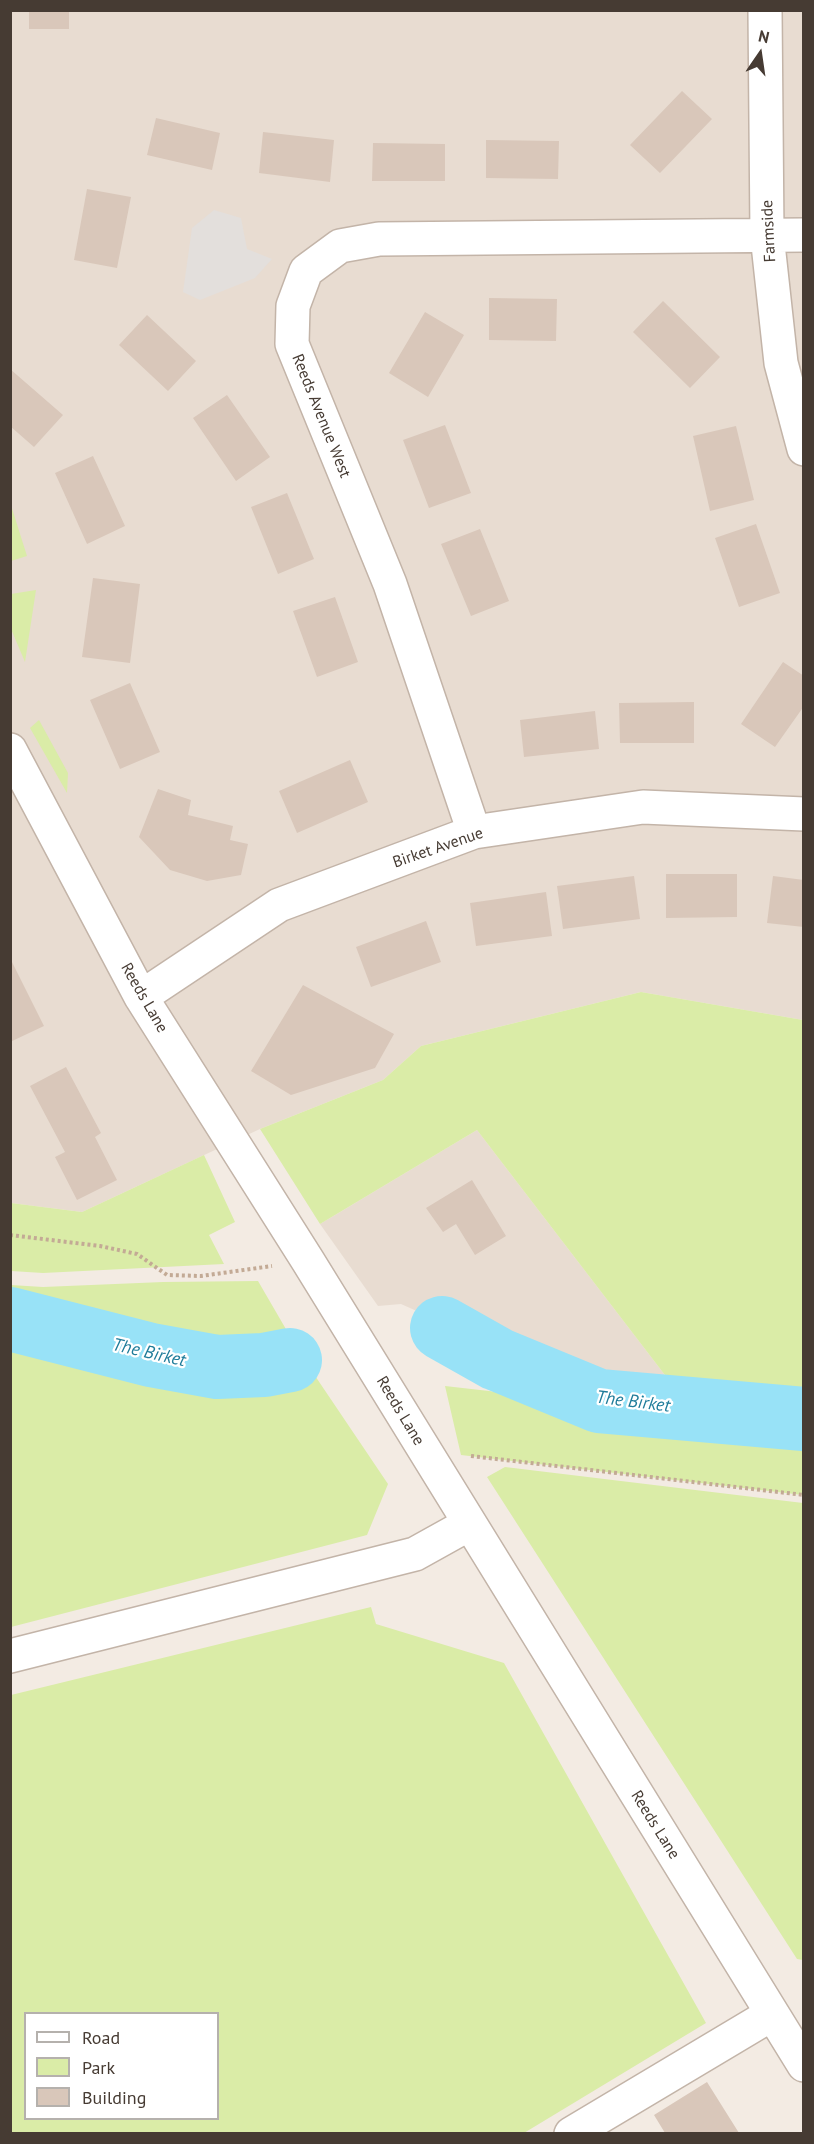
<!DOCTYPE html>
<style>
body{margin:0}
#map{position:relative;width:814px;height:2144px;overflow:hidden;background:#f3ebe3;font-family:"PT Sans",sans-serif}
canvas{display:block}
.frame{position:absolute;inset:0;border:12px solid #463b33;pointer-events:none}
.legend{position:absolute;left:24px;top:2012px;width:195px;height:108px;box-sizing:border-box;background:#fff;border:2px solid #b5b1ad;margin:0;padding:8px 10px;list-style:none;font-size:18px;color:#463b33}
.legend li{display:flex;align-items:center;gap:12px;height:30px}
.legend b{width:30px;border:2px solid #b5b1ad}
.north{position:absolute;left:730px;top:24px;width:60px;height:60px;-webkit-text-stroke:4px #fff;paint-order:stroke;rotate:13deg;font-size:16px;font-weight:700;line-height:24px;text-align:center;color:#463b33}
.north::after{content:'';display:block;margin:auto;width:21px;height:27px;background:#463b33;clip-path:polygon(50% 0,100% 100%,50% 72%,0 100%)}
</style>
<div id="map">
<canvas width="814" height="2144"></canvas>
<div class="frame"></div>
<ul class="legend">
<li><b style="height:8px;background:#fff"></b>Road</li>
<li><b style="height:16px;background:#daeca7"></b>Park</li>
<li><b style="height:16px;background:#d9c7ba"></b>Building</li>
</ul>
<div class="north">N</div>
</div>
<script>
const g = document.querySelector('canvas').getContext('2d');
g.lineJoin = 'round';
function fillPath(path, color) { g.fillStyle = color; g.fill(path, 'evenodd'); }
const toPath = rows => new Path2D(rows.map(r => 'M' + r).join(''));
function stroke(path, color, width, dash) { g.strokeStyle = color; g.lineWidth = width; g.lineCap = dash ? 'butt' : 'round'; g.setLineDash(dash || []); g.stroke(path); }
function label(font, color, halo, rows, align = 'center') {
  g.font = font + ' "PT Sans",sans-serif'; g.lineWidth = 4.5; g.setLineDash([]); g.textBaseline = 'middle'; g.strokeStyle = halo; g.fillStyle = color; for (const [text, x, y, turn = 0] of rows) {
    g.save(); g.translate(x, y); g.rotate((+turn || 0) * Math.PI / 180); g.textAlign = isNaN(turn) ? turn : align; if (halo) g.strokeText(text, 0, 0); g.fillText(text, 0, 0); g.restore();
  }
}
fillPath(toPath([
 [11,11,803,11,803,1020,641,992,421,1046,383,1080,260,1129,82,1212,11,1203],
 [477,1130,681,1396,574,1381,401,1304,378,1306,320,1224]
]), '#e8dcd1');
fillPath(toPath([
 [10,502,27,556,11,561,10,561],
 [36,590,25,662,11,629,11,594],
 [39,720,68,773,67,793,30,728],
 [641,992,803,1020,803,1495,461,1455,445,1386,673,1412,681,1396,477,1130,320,1224,260,1129,383,1080,421,1046],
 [204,1155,235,1222,209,1235,224,1264,43,1273,11,1271,11,1203,82,1212],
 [258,1281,301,1355,388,1484,367,1535,11,1627,11,1285,43,1287,163,1282],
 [505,1467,803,1503,803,1960,797,1959,487,1477],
 [371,1607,376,1624,504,1663,706,2023,524,2133,11,2133,11,1695],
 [26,2014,218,2014,218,2118,26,2118]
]), '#daeca7');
fillPath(toPath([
 [214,210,241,218,247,249,272,259,255,278,200,300,183,292,192,228]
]), '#e3dfdc');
stroke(toPath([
 [10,1319,151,1355,217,1367,264,1365,290,1360],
 [442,1328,497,1359,599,1401,804,1419]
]), '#98e2f7', 64);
fillPath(toPath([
 [29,10,69,10,69,29,29,29],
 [682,91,712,119,660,173,630,145],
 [156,118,220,133,212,170,147,155],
 [263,132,334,140,330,182,259,173],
 [486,140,559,141,558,179,486,178],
 [373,143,445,144,445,181,372,181],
 [87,189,131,197,117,268,74,260],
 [489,298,557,299,556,341,489,340],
 [663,301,720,357,690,388,633,332],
 [425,312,464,335,428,397,389,373],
 [147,315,196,361,168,391,119,345],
 [10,369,63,415,34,447,10,426],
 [227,395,270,457,236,481,193,418],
 [445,425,471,493,429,508,403,440],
 [736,426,754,500,710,511,693,436],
 [93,456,125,526,87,544,55,473],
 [287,493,314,559,278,574,251,507],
 [756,524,780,593,739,607,715,538],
 [480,529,509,601,471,616,441,544],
 [93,578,140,584,130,663,82,657],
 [335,597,358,662,317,677,293,611],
 [783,662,804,676,804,706,775,747,741,724],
 [130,683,160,752,120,769,90,700],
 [694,702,694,743,620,743,619,703],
 [595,711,599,749,524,757,520,720],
 [350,760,368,802,297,833,279,791],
 [158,789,191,800,188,815,233,826,230,840,248,844,241,875,207,881,170,870,139,837],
 [666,874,737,874,737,917,666,918],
 [634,876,640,919,563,929,557,886],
 [773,876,804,880,804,927,767,923],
 [546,892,552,936,476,946,470,903],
 [426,921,441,962,371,987,356,947],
 [10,958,44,1026,10,1042],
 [303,985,394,1034,375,1068,291,1095,251,1071],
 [66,1067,101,1133,95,1137,117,1180,77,1200,55,1157,65,1152,30,1086],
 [472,1180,506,1236,475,1255,456,1224,443,1232,426,1208],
 [707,2082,739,2133,665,2133,654,2115]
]), '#d9c7ba');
const minor = toPath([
 [765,10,767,235,781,363,804,449],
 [10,750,141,997,308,1261,804,2065],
 [474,832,390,584,292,344,293,306,306,271,340,246,379,239,804,235],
 [141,997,279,905,474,832,643,807,804,814],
 [10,1656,415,1554,469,1524],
 [571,2134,772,2014]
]);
stroke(minor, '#c3b4a8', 36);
stroke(toPath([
 [10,1235,100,1246,137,1254,167,1275,201,1276,272,1266],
 [471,1456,804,1495]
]), '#c3aa95', 4, [3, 3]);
stroke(minor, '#fff', 33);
label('16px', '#463b33', '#fff', [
 ["Farmside",769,231,-93],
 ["Reeds Avenue West",321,416,68],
 ["Birket Avenue",438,848,-19],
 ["Reeds Lane",144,998,60],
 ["Reeds Lane",400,1411,59],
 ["Reeds Lane",655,1825,58]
]);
label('italic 18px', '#1f7c9a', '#fff', [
 ["The Birket",149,1353,13],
 ["The Birket",633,1402,7]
]);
</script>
